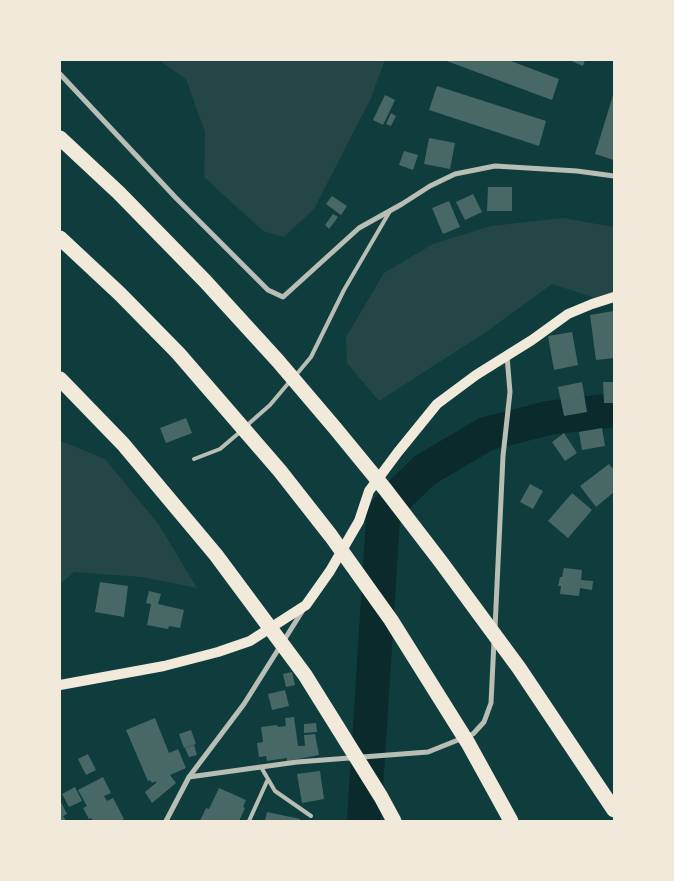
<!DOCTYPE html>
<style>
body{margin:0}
#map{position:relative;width:674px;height:881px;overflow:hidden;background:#0f3d3e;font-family:Barlow,sans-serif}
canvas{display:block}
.frame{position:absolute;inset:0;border:61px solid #f1e9da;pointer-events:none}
</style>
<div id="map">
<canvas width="674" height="881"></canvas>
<div class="frame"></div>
</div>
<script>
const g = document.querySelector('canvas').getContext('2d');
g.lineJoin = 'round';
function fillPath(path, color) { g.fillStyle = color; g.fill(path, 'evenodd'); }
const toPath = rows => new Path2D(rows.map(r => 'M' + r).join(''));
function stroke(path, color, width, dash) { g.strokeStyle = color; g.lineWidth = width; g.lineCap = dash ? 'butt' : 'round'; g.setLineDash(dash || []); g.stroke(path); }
fillPath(toPath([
 [159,60,385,60,370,100,314,209,284,237,263,231,204,177,205,132,186,79],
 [563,218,614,227,614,304,552,284,489,330,379,401,347,363,346,337,384,273,433,244,491,226],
 [60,442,64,442,105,459,159,525,197,588,142,577,74,572,60,584]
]), '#244646');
stroke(toPath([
 [364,821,383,519,386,511,399,495,425,470,486,434,548,418,614,410]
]), '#0a2a2b', 34);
fillPath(toPath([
 [444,60,508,60,559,79,552,100],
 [569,60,585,60,583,66],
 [437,86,546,121,539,146,429,110],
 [614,92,614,160,595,154],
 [385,95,395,100,383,125,373,120],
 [391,113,396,116,391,126,386,124],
 [429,138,455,143,450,169,424,164],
 [404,151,418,155,413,170,399,165],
 [488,187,512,187,512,211,487,211],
 [473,194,482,212,465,220,456,202],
 [332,196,347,206,341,215,326,204],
 [449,201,460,227,443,234,432,208],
 [333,214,338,217,329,229,325,225],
 [614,311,614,358,596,360,590,315],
 [572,332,578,365,554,370,548,336],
 [582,382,587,412,564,416,558,387],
 [603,382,614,382,614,403,604,403],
 [186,418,192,433,166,443,160,428],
 [602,428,605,446,582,450,579,432],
 [564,433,577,453,565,461,552,442],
 [609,464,614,470,614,492,596,507,580,486],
 [530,484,543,491,533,509,520,502],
 [572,493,592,510,568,538,548,521],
 [564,568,582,570,581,580,593,581,592,590,580,588,579,596,560,594,561,586,558,586,560,577,562,577],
 [100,582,128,586,124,617,95,612],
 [149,591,161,594,158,604,184,610,180,628,169,626,168,629,147,625,151,604,146,603],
 [292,672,295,685,286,687,283,674],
 [285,690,289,706,272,710,268,694],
 [294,717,298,746,305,746,304,735,315,734,319,755,287,761,287,758,267,761,266,756,259,757,257,743,263,742,261,727,277,725,278,727,286,726,285,718],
 [155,718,169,753,178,749,186,768,170,775,176,783,152,803,145,792,156,783,156,781,152,783,150,780,148,781,126,730],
 [316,723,317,732,304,733,304,724],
 [191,730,196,744,184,748,179,734],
 [194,745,197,755,189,757,185,748],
 [88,754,96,770,86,775,78,759],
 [320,771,324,799,302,803,297,774],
 [103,777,111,793,104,796,107,801,113,798,124,819,120,821,93,821,91,818,89,819,83,808,87,806,78,790],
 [75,787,82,801,69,807,62,794],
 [219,788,246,800,243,807,245,808,239,821,200,821,206,808,209,809],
 [61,802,67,814,63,816,66,821,60,821,60,803],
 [267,812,300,819,300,821,265,821]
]), '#486865');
stroke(toPath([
 [296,375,311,357,344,290,390,211],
 [245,427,270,405,291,380],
 [194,459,220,449,240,432],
 [261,767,275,791,311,816],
 [249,821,268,779]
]), '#b8beb3', 4);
stroke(toPath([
 [60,74,176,198,268,290,283,297,359,228,402,204,430,186,455,174,495,166,577,171,614,176],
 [495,628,503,456,510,392,507,356],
 [189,777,297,762,428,752,473,734,484,722,491,703,494,641],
 [166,821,189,777,244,704,303,610]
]), '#b8beb3', 5);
stroke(toPath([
 [60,685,164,666,218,652,250,641,306,605,330,571,359,521,369,491,398,452,437,404,476,375,532,340,568,314,592,304,614,297]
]), '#f1e9da', 10);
stroke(toPath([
 [60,138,119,193,205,281,278,361,335,428,385,489,441,562,519,668,614,810],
 [60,238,120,294,178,353,280,471,331,536,391,620,468,743,511,821],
 [60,379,123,444,216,555,305,675,381,797,394,821]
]), '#f1e9da', 15);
</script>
